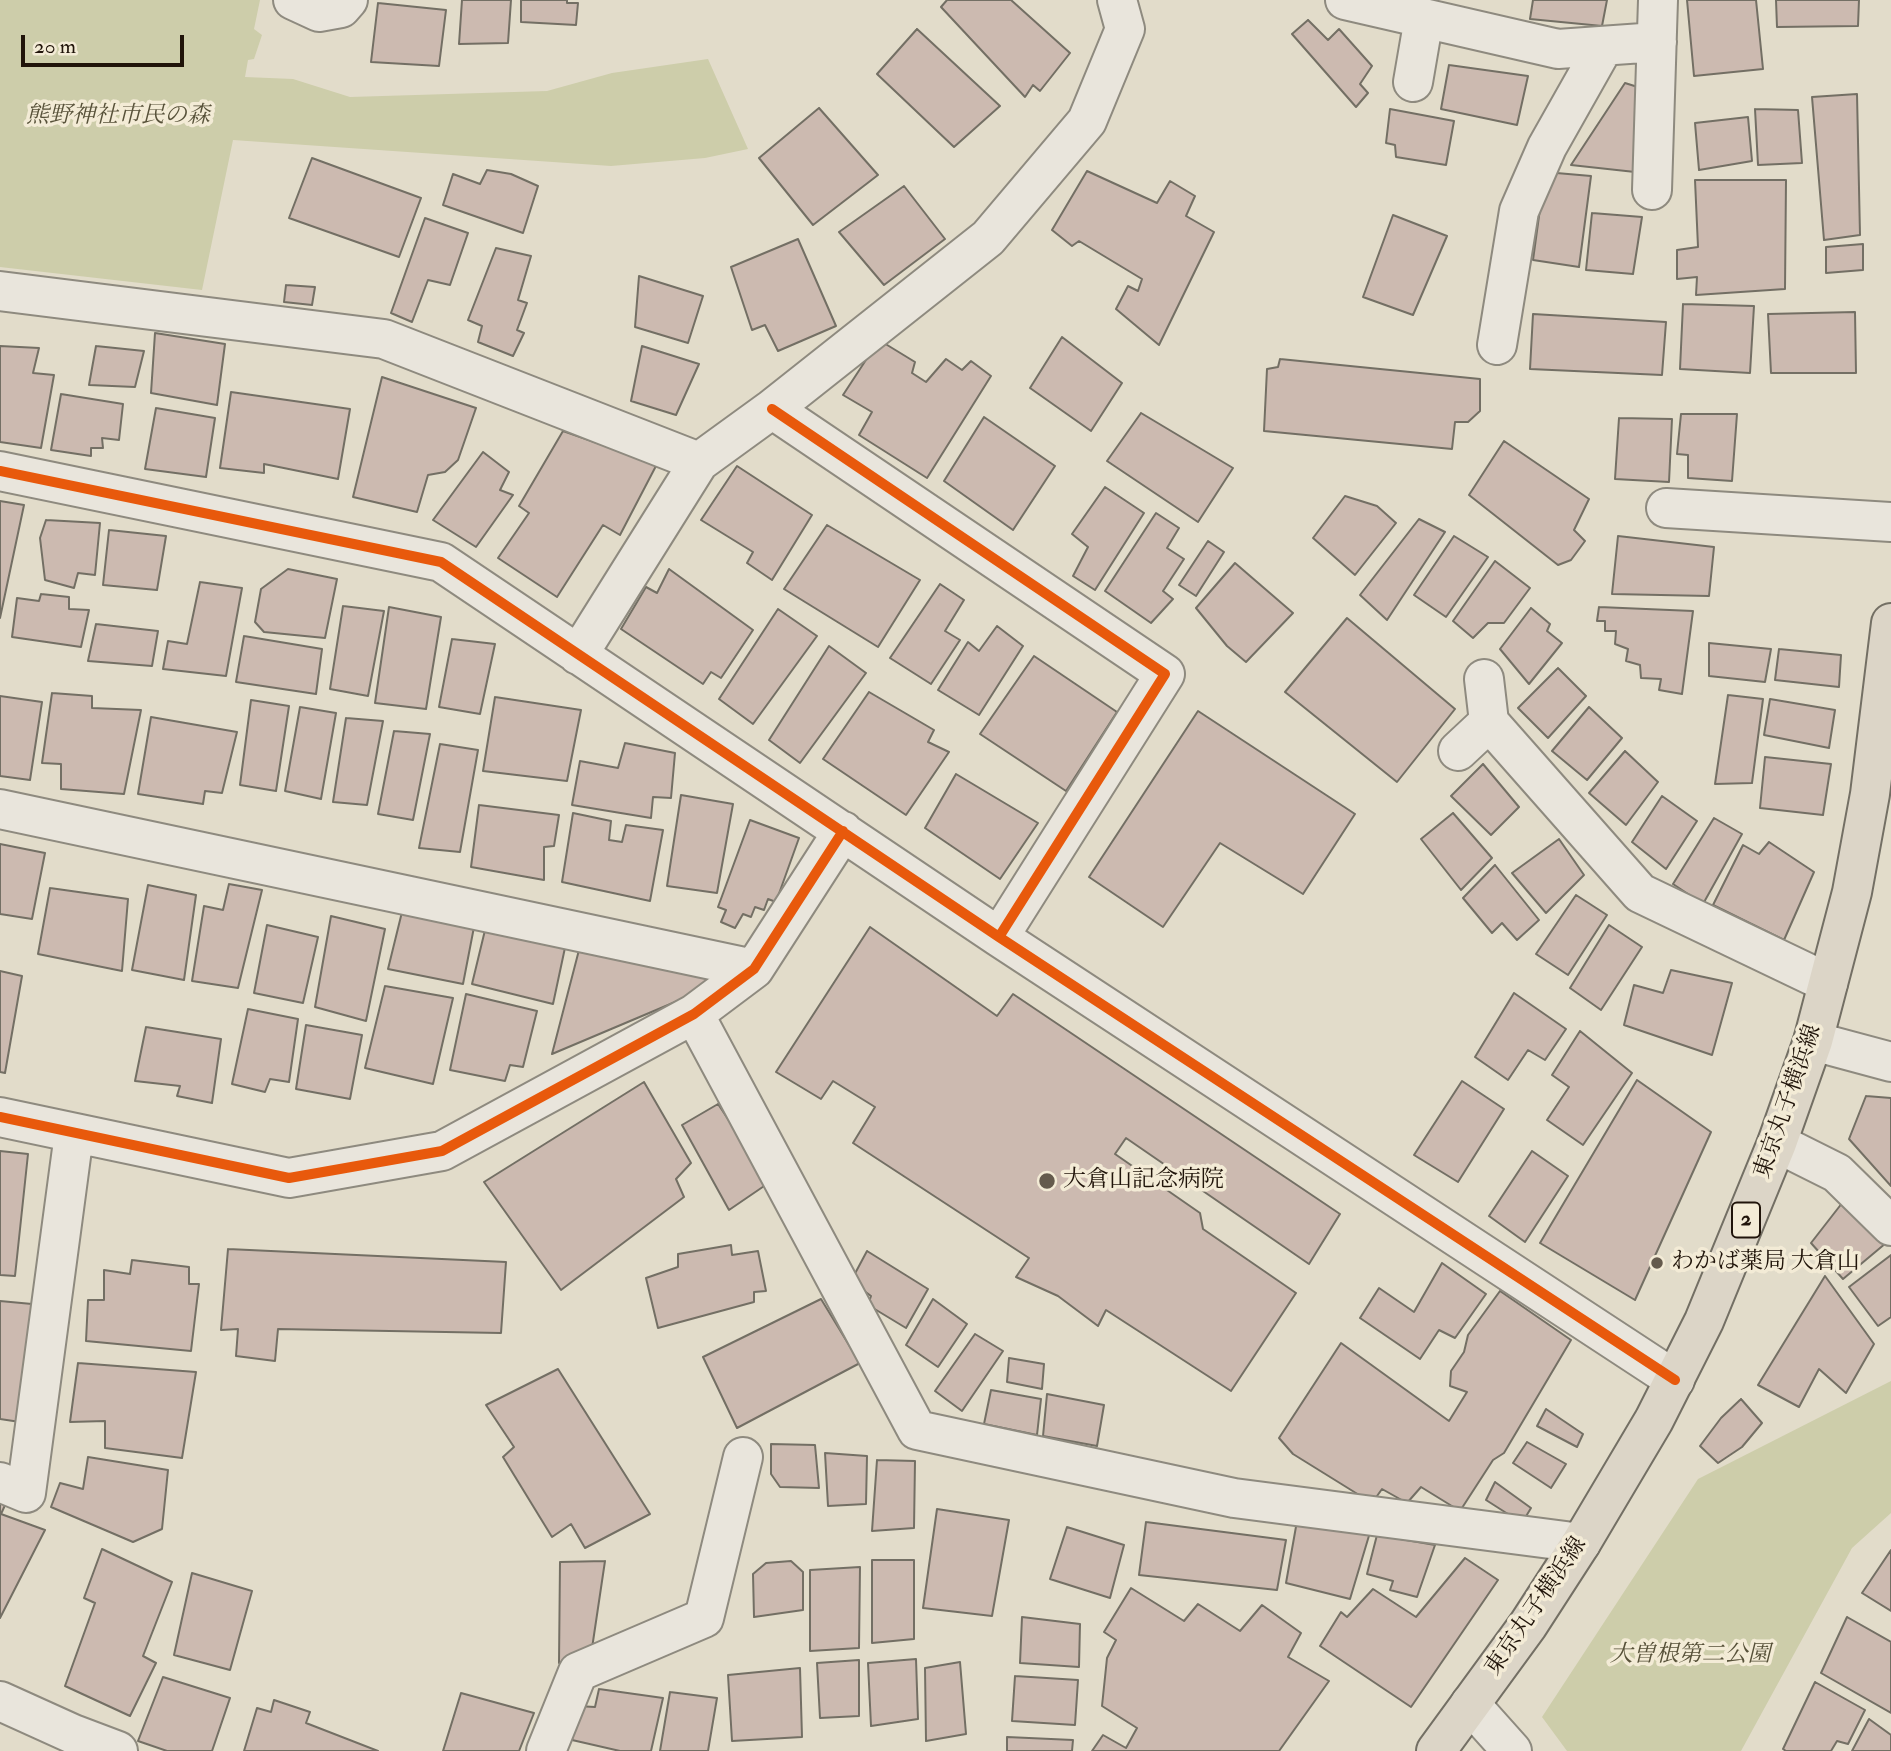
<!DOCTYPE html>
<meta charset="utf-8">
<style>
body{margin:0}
#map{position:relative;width:1891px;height:1751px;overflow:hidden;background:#e2dcca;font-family:"IM FELL Double Pica",serif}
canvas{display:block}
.scale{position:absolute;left:21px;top:35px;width:163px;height:32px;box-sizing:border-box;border:4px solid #20140a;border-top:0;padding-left:9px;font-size:21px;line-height:24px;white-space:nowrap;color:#20140a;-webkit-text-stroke:5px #f3ebd6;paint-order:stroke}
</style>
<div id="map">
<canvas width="1891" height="1751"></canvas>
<div class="scale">20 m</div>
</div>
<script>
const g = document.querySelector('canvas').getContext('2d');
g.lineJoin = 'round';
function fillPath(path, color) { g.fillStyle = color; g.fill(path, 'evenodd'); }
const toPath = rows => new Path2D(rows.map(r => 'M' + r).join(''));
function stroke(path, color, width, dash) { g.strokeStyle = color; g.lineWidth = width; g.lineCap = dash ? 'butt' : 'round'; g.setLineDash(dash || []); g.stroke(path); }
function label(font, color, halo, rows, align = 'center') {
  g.font = font + ' "IM FELL Double Pica","Noto Serif JP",serif'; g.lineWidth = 7; g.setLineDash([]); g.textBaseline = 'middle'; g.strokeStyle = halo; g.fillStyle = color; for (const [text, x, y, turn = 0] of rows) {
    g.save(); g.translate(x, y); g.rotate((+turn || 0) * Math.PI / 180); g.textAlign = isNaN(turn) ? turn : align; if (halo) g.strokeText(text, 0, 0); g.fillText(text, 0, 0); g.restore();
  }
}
fillPath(toPath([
 [0,0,260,0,254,29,262,35,254,59,248,60,245,77,293,79,350,97,547,91,612,73,708,59,748,149,705,158,611,166,233,140,202,290,0,267],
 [1891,1381,1891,1513,1852,1548,1741,1751,1567,1751,1542,1717,1698,1479]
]), '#cdcdaa');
const building = toPath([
 [462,0,511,0,508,43,459,44,462,0],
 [521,0,567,0,567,3,578,3,576,25,521,22,521,0],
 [947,0,1011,0,1070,53,1040,91,1033,85,1025,97,941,7,947,0],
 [1533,0,1607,0,1602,26,1530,19,1533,0],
 [1687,0,1756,0,1763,69,1694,76,1687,0],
 [1776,0,1859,0,1858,26,1777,27,1776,0],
 [378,3,446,10,439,66,371,62,378,3],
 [1308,20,1328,40,1339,29,1372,66,1360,84,1368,93,1356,107,1292,34,1308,20],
 [917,29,1000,106,954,147,877,74,917,29],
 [1449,65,1528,76,1517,125,1441,109,1449,65],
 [1625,83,1644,89,1635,172,1571,165,1625,83],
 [1857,94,1860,235,1824,240,1812,97,1857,94],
 [819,108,878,175,813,225,759,158,819,108],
 [1390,109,1454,121,1446,165,1396,157,1395,145,1386,143,1390,109],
 [1755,109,1798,110,1802,163,1758,165,1755,109],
 [1748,117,1752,161,1699,170,1695,123,1748,117],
 [312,158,421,198,399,257,289,218,312,158],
 [487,170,511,174,538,186,523,233,443,205,453,174,480,184,487,170],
 [1087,171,1157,203,1170,181,1195,196,1186,216,1214,232,1159,345,1116,309,1128,286,1138,291,1142,279,1079,241,1072,246,1052,230,1087,171],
 [1545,172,1591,176,1579,267,1533,260,1545,172],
 [1695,180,1786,180,1785,289,1696,295,1697,277,1677,279,1677,250,1698,247,1695,180],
 [904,186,945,239,884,285,839,232,904,186],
 [1592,213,1642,217,1633,274,1586,270,1592,213],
 [1393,215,1447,236,1413,315,1363,297,1393,215],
 [425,218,468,233,450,285,428,280,412,322,391,313,425,218],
 [798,239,836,326,778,351,765,325,752,330,731,267,798,239],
 [1863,244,1863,270,1826,273,1826,247,1863,244],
 [496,248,531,256,518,300,527,303,517,330,524,333,513,356,478,342,482,326,468,320,496,248],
 [639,276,703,296,688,343,635,327,639,276],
 [286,285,315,287,312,305,284,302,286,285],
 [1683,304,1754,306,1750,373,1680,369,1683,304],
 [1855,312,1856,373,1771,373,1768,314,1855,312],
 [1533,314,1666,322,1662,375,1530,369,1533,314],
 [155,333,225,344,217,405,151,393,155,333],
 [1062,337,1122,383,1091,431,1030,388,1062,337],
 [879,340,915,362,912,373,926,382,946,359,962,370,971,361,991,376,927,478,859,435,872,412,843,395,879,340],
 [0,346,39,348,33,373,54,375,41,448,0,442,0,346],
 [96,346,144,351,135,387,89,385,96,346],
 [642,346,699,364,676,415,631,401,642,346],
 [1280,359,1480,379,1480,411,1468,422,1455,422,1452,449,1264,431,1267,369,1278,367,1280,359],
 [382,377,476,408,458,460,445,472,428,475,417,512,353,497,382,377],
 [231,392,350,409,338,479,264,464,264,473,220,468,231,392],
 [61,394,123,404,119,440,102,438,103,448,91,448,91,456,51,450,61,394],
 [156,408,215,418,206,477,145,469,156,408],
 [1141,413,1233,468,1198,522,1107,461,1141,413],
 [1681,414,1737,414,1732,481,1688,478,1688,455,1677,454,1681,414],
 [984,417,1055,466,1013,530,944,481,984,417],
 [1619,418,1672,419,1669,482,1615,479,1619,418],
 [563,431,657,464,620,535,603,525,557,597,498,558,529,513,519,506,563,431],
 [1504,441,1589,499,1574,530,1585,541,1571,560,1558,565,1469,495,1504,441],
 [483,452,509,472,500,490,513,495,476,547,433,520,483,452],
 [737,466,812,515,772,580,747,563,753,552,701,520,737,466],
 [1105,487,1144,513,1095,590,1073,576,1088,547,1072,534,1105,487],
 [1345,496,1377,506,1396,523,1355,575,1313,538,1345,496],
 [0,501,24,505,0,618,0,501],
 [1156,513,1179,528,1167,548,1184,559,1163,591,1173,599,1151,623,1105,591,1156,513],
 [1419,519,1445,532,1387,620,1360,595,1419,519],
 [46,520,100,523,95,575,78,573,74,588,45,580,40,538,46,520],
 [827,525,920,580,878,647,784,589,827,525],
 [109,530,166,536,157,590,103,585,109,530],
 [1454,536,1488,557,1446,617,1414,595,1454,536],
 [1618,536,1714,547,1709,596,1612,594,1618,536],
 [1208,541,1224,552,1196,596,1179,585,1208,541],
 [1495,561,1530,588,1504,623,1488,623,1473,638,1453,621,1495,561],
 [1235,563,1293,613,1246,662,1227,646,1196,608,1235,563],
 [288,569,337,579,325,638,264,632,255,622,261,589,288,569],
 [669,569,753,630,721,678,711,672,703,684,621,629,646,587,657,593,669,569],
 [200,582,242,588,226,676,163,669,168,641,187,644,200,582],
 [940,584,964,600,945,631,960,640,931,684,890,658,940,584],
 [41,594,69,597,69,609,89,610,81,647,12,637,17,598,39,601,41,594],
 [343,606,384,611,368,696,330,689,343,606],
 [389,607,441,617,426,709,375,703,389,607],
 [1599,607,1693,611,1682,694,1659,690,1661,679,1641,678,1640,665,1626,661,1628,649,1615,644,1616,631,1605,631,1605,621,1597,621,1599,607],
 [1531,608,1550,624,1547,631,1562,643,1529,684,1500,649,1531,608],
 [778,609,817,636,753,724,719,699,778,609],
 [1347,618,1455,709,1397,782,1285,692,1347,618],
 [96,624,158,631,152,666,88,661,96,624],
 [997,626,1023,646,979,715,938,690,968,642,979,651,997,626],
 [244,636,322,649,316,694,236,682,244,636],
 [452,639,495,644,480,714,439,707,452,639],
 [1709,643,1771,649,1765,682,1709,676,1709,643],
 [829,646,866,673,800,763,769,740,829,646],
 [1779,649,1841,655,1839,687,1775,680,1779,649],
 [1034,656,1117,712,1066,791,980,734,1034,656],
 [1558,668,1586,696,1548,738,1518,708,1558,668],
 [869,692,934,730,928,742,949,752,906,815,823,759,869,692],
 [52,693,92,696,92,708,141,710,124,794,61,789,61,764,42,763,52,693],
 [1728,695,1763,699,1752,783,1715,784,1728,695],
 [0,696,42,702,30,780,0,776,0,696],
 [495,697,581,710,567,781,483,771,495,697],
 [1770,699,1835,710,1829,748,1764,735,1770,699],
 [251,700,289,706,276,791,240,785,251,700],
 [300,707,336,713,321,799,285,791,300,707],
 [1589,707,1622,738,1587,780,1552,751,1589,707],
 [1198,711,1355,814,1303,894,1220,843,1163,927,1089,877,1198,711],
 [151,717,237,732,222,793,205,791,203,804,138,794,151,717],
 [346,718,383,721,367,805,333,802,346,718],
 [394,731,430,734,413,820,378,814,394,731],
 [625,743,675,753,671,798,653,797,651,818,572,805,580,761,618,768,625,743],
 [440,744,478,750,460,852,419,848,440,744],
 [1625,751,1658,782,1626,825,1589,793,1625,751],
 [1765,757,1831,764,1823,815,1760,808,1765,757],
 [1483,764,1519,807,1491,835,1451,796,1483,764],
 [956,774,1038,823,1000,879,925,828,956,774],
 [681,795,733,804,717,893,667,886,681,795],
 [1662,796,1697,821,1666,869,1632,842,1662,796],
 [479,805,559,815,554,846,544,847,544,880,471,867,479,805],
 [573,813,611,821,609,840,622,842,626,825,663,830,650,901,562,882,573,813],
 [1453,813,1492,858,1461,890,1421,839,1453,813],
 [1714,818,1742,834,1703,904,1673,884,1714,818],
 [750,820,799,838,776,902,768,899,764,910,755,907,751,917,743,914,735,928,721,922,726,910,718,907,750,820],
 [1559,839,1584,875,1546,913,1512,873,1559,839],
 [1769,842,1814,872,1784,940,1713,905,1743,845,1759,854,1769,842],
 [0,844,45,853,32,919,0,914,0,844],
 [1495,865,1539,920,1517,940,1502,923,1492,933,1463,898,1495,865],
 [229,884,262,890,238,988,192,981,204,906,223,910,229,884],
 [148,885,196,895,184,980,132,970,148,885],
 [50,888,128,899,122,971,38,954,50,888],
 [1576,895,1607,915,1568,975,1536,954,1576,895],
 [402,912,474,927,463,984,388,969,402,912],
 [331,916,385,929,366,1021,315,1007,331,916],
 [267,925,318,937,303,1003,254,993,267,925],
 [1609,925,1642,947,1601,1010,1570,988,1609,925],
 [486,926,566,943,553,1004,472,984,486,926],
 [870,927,997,1016,1013,994,1340,1214,1309,1264,1126,1138,1115,1154,1200,1213,1203,1229,1296,1293,1231,1391,1106,1310,1098,1326,1058,1296,1016,1277,1029,1258,853,1143,875,1107,833,1081,821,1099,776,1072,870,927],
 [579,950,707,969,713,986,552,1054,579,950],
 [1671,970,1732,983,1712,1055,1624,1025,1634,985,1663,993,1671,970],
 [0,971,22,976,5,1073,0,1072,0,971],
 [385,986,453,998,433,1084,365,1068,385,986],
 [1514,993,1566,1029,1545,1060,1528,1050,1508,1080,1475,1057,1514,993],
 [466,994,537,1011,523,1067,510,1065,505,1081,450,1070,466,994],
 [248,1009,298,1019,289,1082,270,1079,265,1092,232,1084,248,1009],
 [306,1025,362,1035,350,1099,296,1089,306,1025],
 [146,1027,221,1039,212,1103,177,1096,180,1086,135,1081,146,1027],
 [1580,1031,1632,1073,1583,1145,1547,1120,1569,1087,1552,1075,1580,1031],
 [1637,1080,1711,1132,1635,1300,1540,1243,1637,1080],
 [1462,1081,1504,1109,1458,1182,1414,1155,1462,1081],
 [644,1082,691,1163,676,1179,684,1197,561,1290,484,1182,644,1082],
 [1866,1096,1891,1098,1891,1186,1849,1139,1866,1096],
 [718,1104,770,1182,729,1210,682,1125,718,1104],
 [0,1151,28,1154,15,1276,0,1275,0,1151],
 [1532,1151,1568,1176,1525,1242,1489,1216,1532,1151],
 [1846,1198,1886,1243,1843,1279,1811,1243,1846,1198],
 [731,1245,732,1255,758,1251,766,1291,754,1292,754,1302,658,1328,646,1278,678,1267,678,1254,731,1245],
 [228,1249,506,1262,501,1333,278,1329,275,1361,236,1356,238,1329,221,1330,228,1249],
 [867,1251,928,1289,906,1328,868,1305,871,1296,851,1281,867,1251],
 [1891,1255,1891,1317,1878,1326,1849,1287,1891,1255],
 [132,1260,189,1267,189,1284,199,1284,191,1351,86,1341,88,1300,104,1300,104,1270,130,1274,132,1260],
 [1442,1263,1486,1294,1455,1338,1439,1330,1420,1359,1360,1318,1379,1288,1414,1312,1442,1263],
 [1825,1276,1874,1344,1846,1393,1819,1369,1799,1407,1758,1385,1825,1276],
 [1500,1291,1571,1340,1504,1453,1493,1460,1460,1511,1421,1487,1407,1503,1382,1489,1372,1503,1293,1454,1279,1438,1341,1343,1449,1421,1467,1392,1450,1386,1451,1371,1464,1352,1468,1335,1500,1291],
 [821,1299,860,1363,737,1428,703,1357,821,1299],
 [933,1299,967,1324,938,1367,906,1345,933,1299],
 [0,1301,32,1304,20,1422,0,1419,0,1301],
 [975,1334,1003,1351,962,1411,935,1391,975,1334],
 [1009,1358,1044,1364,1042,1389,1007,1382,1009,1358],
 [78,1363,196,1372,182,1458,105,1448,105,1421,70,1422,78,1363],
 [558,1369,650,1514,585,1548,571,1524,552,1537,503,1457,514,1447,486,1405,558,1369],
 [991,1390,1041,1399,1037,1435,984,1424,991,1390],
 [1047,1394,1104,1405,1097,1446,1043,1436,1047,1394],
 [1741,1399,1762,1423,1742,1447,1718,1463,1700,1446,1721,1418,1741,1399],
 [1546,1409,1583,1434,1577,1447,1537,1426,1546,1409],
 [1527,1442,1566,1464,1551,1488,1513,1463,1527,1442],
 [771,1444,815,1445,819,1488,780,1487,771,1474,771,1444],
 [825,1453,867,1456,866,1504,828,1506,825,1453],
 [88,1457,168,1470,162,1529,133,1542,51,1507,60,1483,83,1489,88,1457],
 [877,1460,915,1461,914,1528,872,1531,877,1460],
 [1495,1482,1531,1508,1522,1523,1486,1500,1495,1482],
 [0,1501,6,1503,1,1514,45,1530,0,1618,0,1501],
 [937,1509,1009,1520,992,1616,923,1608,937,1509],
 [1297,1521,1371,1529,1350,1599,1286,1583,1297,1521],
 [1146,1522,1286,1540,1277,1590,1139,1575,1146,1522],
 [1067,1527,1124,1545,1110,1598,1050,1579,1067,1527],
 [1377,1535,1435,1545,1417,1597,1390,1590,1393,1581,1367,1574,1377,1535],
 [102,1549,172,1582,143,1656,156,1663,130,1716,65,1686,95,1603,84,1598,102,1549],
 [1891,1550,1891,1611,1862,1593,1891,1550],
 [1465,1558,1498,1580,1411,1707,1320,1646,1341,1612,1347,1617,1373,1589,1416,1617,1465,1558],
 [872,1560,914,1560,914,1639,872,1643,872,1560],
 [605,1561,591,1655,559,1663,560,1562,605,1561],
 [791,1561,803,1572,803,1610,754,1617,753,1574,766,1563,791,1561],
 [860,1567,859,1648,810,1651,810,1570,860,1567],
 [192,1573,252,1591,230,1670,174,1655,192,1573],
 [1131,1588,1184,1621,1198,1604,1240,1631,1262,1605,1301,1633,1288,1657,1329,1681,1279,1751,1092,1751,1103,1735,1126,1748,1137,1728,1102,1706,1107,1658,1116,1640,1104,1632,1131,1588],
 [1022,1617,1080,1624,1079,1667,1020,1663,1022,1617],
 [1847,1617,1891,1642,1891,1713,1821,1673,1847,1617],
 [916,1659,918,1719,871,1726,868,1663,916,1659],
 [859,1660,859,1716,820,1718,817,1663,859,1660],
 [960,1662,966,1734,926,1741,925,1668,960,1662],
 [800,1668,802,1737,732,1741,728,1675,800,1668],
 [1015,1676,1078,1680,1075,1725,1012,1721,1015,1676],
 [163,1677,230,1698,212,1751,167,1751,138,1741,163,1677],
 [1815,1682,1865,1710,1848,1744,1837,1741,1831,1751,1786,1751,1783,1749,1815,1682],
 [599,1689,663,1698,651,1751,620,1751,572,1740,577,1706,595,1707,599,1689],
 [670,1692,717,1698,708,1751,660,1751,670,1692],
 [461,1693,534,1713,519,1751,443,1751,461,1693],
 [274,1700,310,1712,306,1723,378,1751,244,1751,257,1708,271,1712,274,1700],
 [1869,1719,1891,1735,1891,1751,1852,1751,1869,1719],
 [1007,1737,1073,1740,1072,1751,1007,1751,1007,1737]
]);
fillPath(building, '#ccbab0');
stroke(building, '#736f64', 2);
const minor = toPath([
 [293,0,319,12,341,8,348,0],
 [1345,0,1558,49,1657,42],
 [1413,82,1424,18],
 [1652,190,1658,0],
 [0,291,384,339,699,462],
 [1497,345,1519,211,1547,147,1604,46],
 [772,409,1165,674,999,937],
 [0,471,441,562,999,937,1675,1380],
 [1666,508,1891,522],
 [578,655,699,462,772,409,988,238,1087,121,1125,29,1117,0],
 [1484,679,1489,722,1640,893,1828,983],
 [1458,751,1489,722],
 [0,809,754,969],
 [694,1014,917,1430,1234,1498,1581,1543],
 [1813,1041,1891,1062],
 [0,1117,289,1178,442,1151,694,1014,754,969,843,831],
 [1777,1143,1837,1173,1891,1226],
 [0,1482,26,1493,74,1134],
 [0,1701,73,1734,118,1751],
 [1470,1704,1512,1751],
 [546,1751,578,1672,704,1618,743,1457]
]);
const major = toPath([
 [1436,1751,1528,1625,1581,1543,1654,1420,1704,1321,1777,1143,1813,1041,1852,892,1870,794,1891,623]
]);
stroke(minor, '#8e8a7f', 42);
stroke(major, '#736f64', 42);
stroke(minor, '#e9e5dc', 38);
stroke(major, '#dcd5c7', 38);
stroke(toPath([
 [772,409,1165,674,999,937],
 [0,471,441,562,999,937,1675,1380],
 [0,1117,289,1178,442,1151,694,1014,754,969,843,831]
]), '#e8590c', 10);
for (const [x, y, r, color] of [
 [1047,1181,9,"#645a4d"],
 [1657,1263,7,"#645a4d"]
]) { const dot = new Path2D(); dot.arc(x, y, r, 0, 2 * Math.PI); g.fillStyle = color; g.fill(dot); stroke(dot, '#f3ebd6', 2.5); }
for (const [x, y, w] of [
 [1746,1220,28]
]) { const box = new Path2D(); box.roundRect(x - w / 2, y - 17.5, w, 35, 5); g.fillStyle = '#f3ebd6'; g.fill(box); stroke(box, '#20140a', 2); }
label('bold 21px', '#20140a', null, [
 ["2",1746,1220]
]);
label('italic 23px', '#575139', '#f3ebd6', [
 ["熊野神社市民の森",118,117],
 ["大曽根第二公園",1690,1656]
]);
label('23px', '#20140a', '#f3ebd6', [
 ["東京丸子横浜線",1789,1102,-71],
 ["東京丸子横浜線",1537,1607,-56]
]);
label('23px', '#20140a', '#f3ebd6', [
 ["大倉山記念病院",1063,1181],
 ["わかば薬局 大倉山",1671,1263]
], 'left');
</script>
